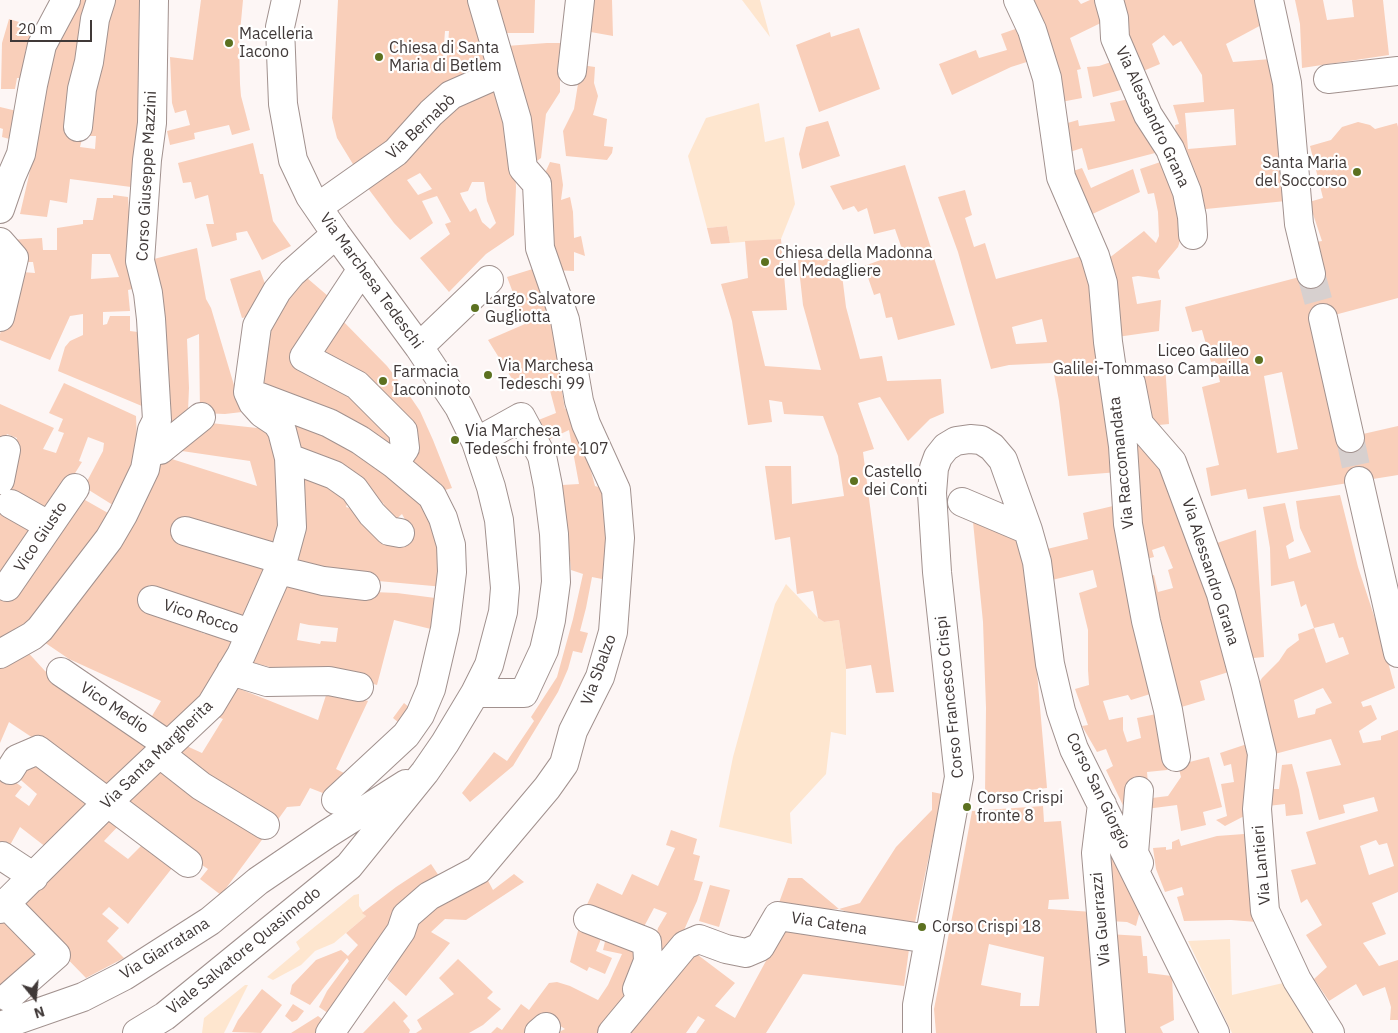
<!DOCTYPE html>
<meta charset="utf-8">
<style>
body{margin:0}
#map{position:relative;width:1398px;height:1033px;overflow:hidden;background:#fdf6f5;font-family:"IBM Plex Sans",sans-serif}
canvas{display:block}
.north{position:absolute;left:10px;top:973px;width:50px;height:50px;-webkit-text-stroke:4px #fff;paint-order:stroke;rotate:163deg;font-size:14px;font-weight:700;line-height:20px;text-align:center;color:#403938}
.north::after{content:'';display:block;margin:auto;width:18px;height:22px;background:#403938;clip-path:polygon(50% 0,100% 100%,50% 72%,0 100%)}
.scale{position:absolute;left:10px;top:20px;width:82px;height:22px;box-sizing:border-box;border:2px solid #403938;border-top:0;padding-left:6px;font-size:15px;line-height:18px;white-space:nowrap;color:#403938;-webkit-text-stroke:4px #fff;paint-order:stroke}
</style>
<div id="map">
<canvas width="1398" height="1033"></canvas>
<div class="north">N</div>
<div class="scale">20 m</div>
</div>
<script>
const g = document.querySelector('canvas').getContext('2d');
g.lineJoin = 'round';
function fillPath(path, color) { g.fillStyle = color; g.fill(path, 'evenodd'); }
const toPath = rows => new Path2D(rows.map(r => 'M' + r).join(''));
function stroke(path, color, width, dash) { g.strokeStyle = color; g.lineWidth = width; g.lineCap = dash ? 'butt' : 'round'; g.setLineDash(dash || []); g.stroke(path); }
function label(font, color, halo, rows, align = 'center') {
  g.font = font + ' "IBM Plex Sans",sans-serif'; g.lineWidth = 4.5; g.setLineDash([]); g.textBaseline = 'middle'; g.strokeStyle = halo; g.fillStyle = color; for (const [text, x, y, turn = 0] of rows) {
    g.save(); g.translate(x, y); g.rotate((+turn || 0) * Math.PI / 180); g.textAlign = isNaN(turn) ? turn : align; if (halo) g.strokeText(text, 0, 0); g.fillText(text, 0, 0); g.restore();
  }
}
fillPath(toPath([
 [742,0,760,0,770,37],
 [759,103,765,142,784,137,795,204,781,239,730,243,727,226,707,228,688,156,706,118],
 [786,584,818,618,824,622,839,620,846,669,846,735,831,732,826,774,790,813,792,844,719,827,733,757,775,604],
 [359,894,359,906,366,916,334,943,315,951,301,965,273,980,267,977,300,949,296,942,354,895],
 [1230,939,1232,995,1283,983,1315,1033,1232,1033,1188,941],
 [245,985,248,985,224,1033,202,1033,204,1018]
]), '#fee6cf');
fillPath(toPath([
 [76,0,96,0,76,90,68,137,82,139,80,147,95,149,96,136,86,136,107,0,142,0,144,79,131,187,70,179,67,203,50,200,47,217,20,214,36,145,53,43],
 [201,0,243,0,239,43,240,84,241,96,250,130,232,135,229,125,194,133,195,139,170,145,167,131,190,125,186,110,175,113,172,103,170,57,193,60],
 [338,0,473,0,496,69,359,174,337,138,332,118],
 [445,31,449,31,447,57,443,58],
 [487,0,535,0,534,33,496,33],
 [591,0,612,0,613,36,585,31],
 [1028,0,1078,0,1081,4,1090,0,1103,0,1111,18,1070,38,1081,69,1077,70,1082,98,1061,102],
 [1115,0,1257,0,1265,23,1226,44,1233,62,1271,59,1286,201,1196,210,1177,150,1175,125,1179,124,1173,105,1204,102,1202,75,1181,41,1173,46,1164,35,1152,44,1160,64,1136,74],
 [1234,109,1236,145,1188,149,1185,113],
 [1295,0,1323,0,1327,20,1354,17,1352,0,1383,0,1389,55,1302,68,1300,24],
 [9,19,36,27,25,52,31,53,28,78,17,78,15,89,1,89,2,43],
 [1021,27,1033,60,1011,67,952,95,939,64,976,50,979,58,1007,50,1001,34],
 [859,28,880,89,819,112,796,45,830,32,831,37],
 [547,43,560,43,560,92,546,114,541,158,534,163,506,46],
 [1120,59,1129,88,1093,97,1087,67,1099,66],
 [581,65,595,67,594,83,598,96,593,115,607,119,604,146,613,147,612,153,607,160,566,156,563,131,574,109],
 [500,80,513,134,516,187,514,235,486,254,449,292,420,258,450,234,445,224,451,222,437,196,422,201,433,223,410,240,394,223,367,187,434,115],
 [420,173,432,189,418,195,407,180],
 [472,182,484,182,487,201,496,223,490,229,482,222,476,208,470,212,463,200,460,193,468,191],
 [1134,98,1155,153,1109,165,1088,170,1082,148,1067,153,1064,124,1078,120,1079,126,1115,121,1110,103],
 [0,107,21,112,17,141,2,137,3,129,0,128],
 [828,121,840,156,802,169,799,154,806,127],
 [1358,122,1370,125,1375,129,1397,123,1398,127,1398,298,1312,321,1363,434,1398,426,1398,475,1248,499,1246,489,1211,496,1206,468,1219,465,1202,387,1220,382,1215,361,1211,362,1202,330,1192,332,1185,307,1311,274,1316,242,1322,241,1309,202,1323,198,1310,146,1331,140,1342,127],
 [1282,372,1298,449,1277,453,1264,376],
 [253,143,260,174,263,174,273,221,291,246,262,260,247,231,236,233,237,240,212,247,206,224,214,224,208,195,195,199,191,182,183,183,178,163],
 [1169,159,1188,217,1178,247,1158,271,1160,279,1138,276,1132,277,1137,304,1161,300,1159,331,1117,337,1104,262,1144,231,1156,243,1159,236,1158,212,1154,193,1148,194,1140,169],
 [550,162,560,164,563,185,561,200,570,197,573,212,574,238,581,236,585,256,574,252,574,271,553,270,541,197,545,173],
 [905,165,955,325,898,340,892,317,886,318,880,293,874,295,864,266,903,252,895,229,874,234,867,208,858,212,854,206,843,210,830,186],
 [1082,168,1091,188,1133,169,1140,192,1086,217,1070,172],
 [965,190,972,215,965,218,974,247,985,243,996,279,1089,254,1119,472,1068,476,1059,401,1052,363,1009,365,991,369,958,252,938,197],
 [1042,319,1047,342,1016,344,1012,327],
 [113,195,128,197,132,255,141,287,128,290,130,311,103,312,103,325,107,324,110,316,130,316,130,331,146,333,149,409,58,371,65,347,70,341,83,335,83,314,70,316,50,360,0,340,0,334,12,293,22,272,35,273,33,262,26,262,9,240,42,238,43,250,57,250,57,228,83,224,83,220,93,220,97,198,113,198],
 [92,254,110,254,119,277,91,279],
 [727,226,730,243,711,244,707,228],
 [781,239,787,310,752,311,765,366,821,370,803,305,798,260,831,259,833,277,842,275,846,307,860,359,882,356,887,381,941,379,944,413,930,419,908,441,880,397,858,403,874,449,863,452,894,692,876,693,871,665,846,669,839,620,824,622,818,618,813,591,797,594,790,537,775,540,765,466,791,466,792,504,844,496,838,456,823,416,784,414,782,402,769,400,772,422,748,425,732,321,721,284,748,278,745,241],
 [197,248,206,299,211,308,242,412,225,414,200,413,199,334,187,339,189,388,188,411,164,430,146,261],
 [539,267,567,378,560,380,565,409,572,406,579,426,595,486,608,490,607,580,592,577,586,608,580,631,588,633,582,653,573,651,568,669,558,692,513,766,470,802,462,793,494,752,507,761,534,721,531,717,557,677,573,619,583,574,571,570,562,485,579,484,569,430,548,440,536,421,556,413,548,383,519,390,488,340,525,324,507,277],
 [260,270,268,292,255,315,242,318,230,279],
 [307,278,328,296,313,329,291,362,306,372,327,380,400,434,388,454,258,387,267,326,298,282],
 [340,318,387,366,407,392,420,411,433,440,452,488,435,493,404,466,417,449,318,356],
 [1165,364,1169,424,1149,426,1138,387,1136,365],
 [64,383,136,416,138,463,116,507,84,487,103,451,104,443,88,437,79,461,82,462,47,518,23,504,27,497,5,489,17,438,7,434,0,448,0,404,54,428,43,449,56,453,64,433,58,431,63,419,49,413],
 [290,416,358,445,436,516,444,587,367,580,292,567,302,469,350,495,346,507,362,512,402,544,414,537,402,514,391,524,377,513,384,504,343,471,294,451],
 [201,422,276,430,286,496,273,563,248,620,194,608,149,585,140,606,205,634,208,626,240,642,205,701,168,735,149,721,161,701,69,659,41,640,156,454,257,486,250,461,175,450],
 [1130,431,1173,475,1238,669,1200,681,1205,700,1178,708,1145,578,1154,575,1158,592,1173,588,1168,570,1173,568,1164,546,1152,550,1154,557,1142,560],
 [1340,495,1358,567,1382,640,1395,688,1361,702,1363,707,1371,705,1377,719,1359,731,1363,743,1381,740,1381,736,1398,730,1398,892,1372,903,1386,934,1363,943,1379,966,1398,960,1398,1020,1390,1020,1391,1007,1385,987,1363,996,1356,984,1329,1001,1314,979,1327,967,1306,935,1322,925,1307,899,1301,903,1291,870,1316,864,1306,832,1378,811,1374,797,1343,805,1345,813,1319,820,1306,772,1341,765,1331,739,1271,755,1255,689,1262,678,1279,661,1287,649,1299,640,1298,634,1314,628,1326,663,1349,654,1343,637,1339,638,1334,623,1314,628,1306,604,1301,607,1294,581,1271,586,1270,548,1263,507,1285,503,1294,541,1286,546,1289,559,1311,552,1300,528,1296,501],
 [1323,688,1332,703,1316,709,1315,714,1298,718,1294,700],
 [1376,840,1379,845,1387,843,1394,866,1369,875,1360,846],
 [78,496,115,517,24,632,0,646,0,594],
 [1113,506,1160,691,1131,700,1128,695,1103,701,1109,720,1123,717,1123,730,1127,742,1141,738,1137,718,1161,713,1171,762,1167,770,1147,772,1148,783,1130,820,1106,770,1113,766,1106,749,1097,752,1082,726,1088,725,1075,689,1089,685,1088,670,1088,630,1079,593,1097,587,1093,570,1052,580,1047,549,1088,539,1083,513],
 [1,510,35,523,0,586,0,512],
 [979,521,1022,541,1036,661,1047,788,985,795,986,708,983,622,973,522],
 [1256,530,1264,657,1243,659,1211,545],
 [284,579,327,590,397,593,443,599,435,630,394,620,377,685,356,679,302,675,250,662],
 [300,623,309,625,338,628,336,642,321,641,320,644,297,640],
 [24,648,45,671,157,744,111,790,9,722,0,743,0,666],
 [230,685,318,720,329,686,368,701,336,769,346,774,333,797,310,788,300,806,287,807,274,825,167,756,180,743,202,753,223,719,215,716],
 [404,703,416,713,404,727,393,718],
 [1253,742,1252,812,1225,826,1216,820,1227,816,1221,784,1234,782,1231,764,1224,766,1220,753],
 [1209,757,1222,807,1203,812,1206,825,1181,831,1177,805,1146,809,1144,799,1168,796,1181,777,1178,765],
 [26,759,71,793,76,787,99,803,51,851,20,827,9,847,0,842,0,771,22,787,15,796,29,806,37,794,15,775],
 [160,759,267,833,221,895,200,879,208,869,164,840,118,802],
 [1292,764,1299,790,1303,814,1286,816,1285,804,1268,806,1267,789,1279,789,1282,765],
 [932,792,942,794,913,932,873,921,839,909,860,903,896,847,932,810],
 [1043,806,1044,822,1061,821,1069,899,1049,900,1048,909,1093,912,1107,1033,936,1033,934,1009,958,887,972,811],
 [989,944,1044,957,1039,1006,1020,1006,1021,993,981,985],
 [107,811,122,822,104,841,128,859,147,840,176,863,128,924,109,907,102,914,119,928,107,941,124,958,86,978,15,905],
 [671,830,697,839,693,854,700,856,694,880,703,882,697,901,680,939,657,970,653,948,658,928,667,913,654,908,640,934,584,911,597,883,622,895,632,874,658,886,675,848,666,845],
 [1244,834,1251,849,1257,922,1231,920,1184,921,1177,897,1184,895,1182,887,1165,892,1156,869,1153,848,1166,847,1166,850,1172,849,1172,842,1179,839,1181,846,1217,836],
 [1115,856,1140,911,1136,926,1127,922,1109,921,1105,858],
 [431,864,441,879,335,1018,319,1007,327,991,349,961,347,958,310,1005,290,994,292,985,316,960,341,950,348,956,358,945,346,933,366,916,362,913,396,887],
 [514,874,524,882,466,920,445,919,431,932,450,943,406,996,387,979,396,963,388,958,413,918,486,877,493,890],
 [788,878,802,878,839,909,776,911],
 [710,885,730,890,719,927,699,921],
 [7,913,44,951,0,992,0,919],
 [580,923,604,932,596,951,612,958,605,974,589,967,587,971,570,962],
 [786,924,910,942,904,986,803,974,766,1033,696,1033,705,1020,698,1016,686,1033,624,1033,690,949,735,983,715,1006,735,1018],
 [607,933,643,948,639,976,602,1033,557,1033,565,1029,544,1015,531,1033,491,1033,497,1027,502,1030,521,1004,529,1010,549,983,557,982,570,986,598,1000,608,985,622,954,603,950],
 [1108,934,1141,936,1143,956,1147,956,1148,973,1172,976,1174,1020,1160,1027,1163,1033,1117,1033],
 [458,959,493,992,487,998,501,1009,483,1025,469,1033,416,1033,422,1029,417,1020,454,994,439,978],
 [262,989,282,1005,261,1033,232,1032,238,1020],
 [394,1001,408,1016,403,1021,410,1030,409,1033,363,1033],
 [293,1004,304,1011,297,1020,292,1022,285,1016],
 [318,1016,330,1025,324,1033,291,1033]
]), '#f9cfba');
stroke(toPath([
 [1311,274,1323,318],
 [1350,438,1359,481]
]), '#d7d0cf', 28, [28, 14]);
const minor = toPath([
 [1018,0,1032,30,1047,78,1061,177,1095,256,1103,283,1108,342,1123,446,1128,524,1146,621,1168,710,1176,757],
 [1109,0,1114,18,1115,38,1148,115,1170,149,1187,192,1192,217,1193,235],
 [1269,0,1287,83,1299,224,1311,274],
 [572,71,580,0],
 [1328,79,1398,71],
 [78,127,82,89,89,62,95,19,101,0],
 [318,207,396,152,431,113,451,95,503,72],
 [0,209,11,177,21,154,33,85,42,45,66,0],
 [0,242,14,258,0,317],
 [1323,318,1350,438],
 [419,347,489,280],
 [1131,383,1139,424,1172,462,1221,594,1245,683,1262,754,1257,809,1265,911,1297,980,1330,1033],
 [255,395,329,423,360,440,394,464,405,448,403,431,357,385,304,357,362,269],
 [160,450,201,417],
 [289,458,334,475,354,489,372,514,389,531,400,533],
 [0,480,6,450],
 [1359,481,1398,653],
 [962,502,1028,530],
 [11,504,48,525],
 [185,531,283,560],
 [279,570,323,581,366,586],
 [7,587,75,488],
 [152,600,250,633],
 [0,654,32,636,40,629,109,539,123,515,145,469,152,430,157,420,151,319,148,293,140,261,147,160,152,123,154,0],
 [231,671,267,682,329,681,359,687],
 [61,672,168,745],
 [475,693,524,693,544,650,551,620,556,582,554,534,548,486,542,456,521,417,476,442],
 [159,753,201,786,265,825],
 [10,770,17,759,38,750,188,863],
 [1139,791,1134,853,1139,863],
 [336,800,406,735,420,715,431,689,445,629,452,572,451,545,443,518,432,496,394,464],
 [1102,804,1096,853,1111,1033],
 [2,856,34,877],
 [6,904,56,955,8,997],
 [0,909,108,802,211,705,241,655,283,560,292,527,289,458,282,431,277,423,262,413,253,403,248,392,257,326,277,291,292,273,336,234],
 [588,919,647,942,648,961,637,989,639,994],
 [0,1026,83,997,124,976,210,921,258,881,327,834,406,784],
 [137,1033,165,1016,349,866,425,772,445,743,475,693,489,665,503,612,505,588,499,520,491,487,476,442,459,407,419,347,336,234,310,196,293,160,283,104,280,27,286,0],
 [330,1033,401,931,406,916,429,896,478,870,547,788,564,764,573,731,600,677,613,632,620,538,616,490,586,424,579,401,565,320,540,248,537,184,523,168,517,120,482,0],
 [539,1033,546,1027],
 [612,1033,685,945,699,939,726,949,746,953,760,947,778,916,929,939],
 [917,1033,917,1005,959,777,937,572,932,493,934,468,938,457,946,447,956,441,970,439,981,440,992,447,1003,460,1028,530,1037,562,1050,664,1061,711,1074,749,1215,1033]
]);
stroke(minor, '#a1918e', 30);
stroke(minor, '#fff', 28);
for (const [x, y, r, color] of [
 [229,43,5,"#5c7120"],
 [379,57,5,"#5c7120"],
 [1357,172,5,"#5c7120"],
 [765,262,5,"#5c7120"],
 [475,308,5,"#5c7120"],
 [1259,360,5,"#5c7120"],
 [488,375,5,"#5c7120"],
 [383,381,5,"#5c7120"],
 [455,440,5,"#5c7120"],
 [854,481,5,"#5c7120"],
 [967,807,5,"#5c7120"],
 [922,927,5,"#5c7120"]
]) { const dot = new Path2D(); dot.arc(x, y, r, 0, 2 * Math.PI); g.fillStyle = color; g.fill(dot); stroke(dot, '#fff', 2); }
label('16px', '#403938', '#fff', [
 ["Macelleria",239,34],
 ["Iacono",239,52],
 ["Chiesa di Santa",389,48],
 ["Maria di Betlem",389,66],
 ["Santa Maria",1347,163,"right"],
 ["del Soccorso",1347,181,"right"],
 ["Chiesa della Madonna",775,253],
 ["del Medagliere",775,271],
 ["Largo Salvatore",485,299],
 ["Gugliotta",485,317],
 ["Liceo Galileo",1249,351,"right"],
 ["Galilei-Tommaso Campailla",1249,369,"right"],
 ["Via Marchesa",498,366],
 ["Tedeschi 99",498,384],
 ["Farmacia",393,372],
 ["Iaconinoto",393,390],
 ["Via Marchesa",465,431],
 ["Tedeschi fronte 107",465,449],
 ["Castello",864,472],
 ["dei Conti",864,490],
 ["Corso Crispi",977,798],
 ["fronte 8",977,816],
 ["Corso Crispi 18",932,927]
], 'left');
label('16px', '#403938', '#fff', [
 ["Via Alessandro Grana",1152,117,65],
 ["Via Bernabò",421,127,-43],
 ["Corso Giuseppe Mazzini",147,176,-87],
 ["Via Marchesa Tedeschi",371,281,54],
 ["Via Raccomandata",1122,463,-96],
 ["Vico Giusto",41,537,-56],
 ["Via Alessandro Grana",1210,572,72],
 ["Vico Rocco",201,617,18],
 ["Via Sbalzo",599,670,-70],
 ["Corso Francesco Crispi",950,697,-96],
 ["Vico Medio",114,708,34],
 ["Via Santa Margherita",157,755,-44],
 ["Corso San Giorgio",1098,791,64],
 ["Via Lantieri",1262,865,-95],
 ["Via Guerrazzi",1101,919,-95],
 ["Via Catena",829,924,9],
 ["Via Giarratana",165,949,-32],
 ["Viale Salvatore Quasimodo",244,951,-39]
]);
</script>
